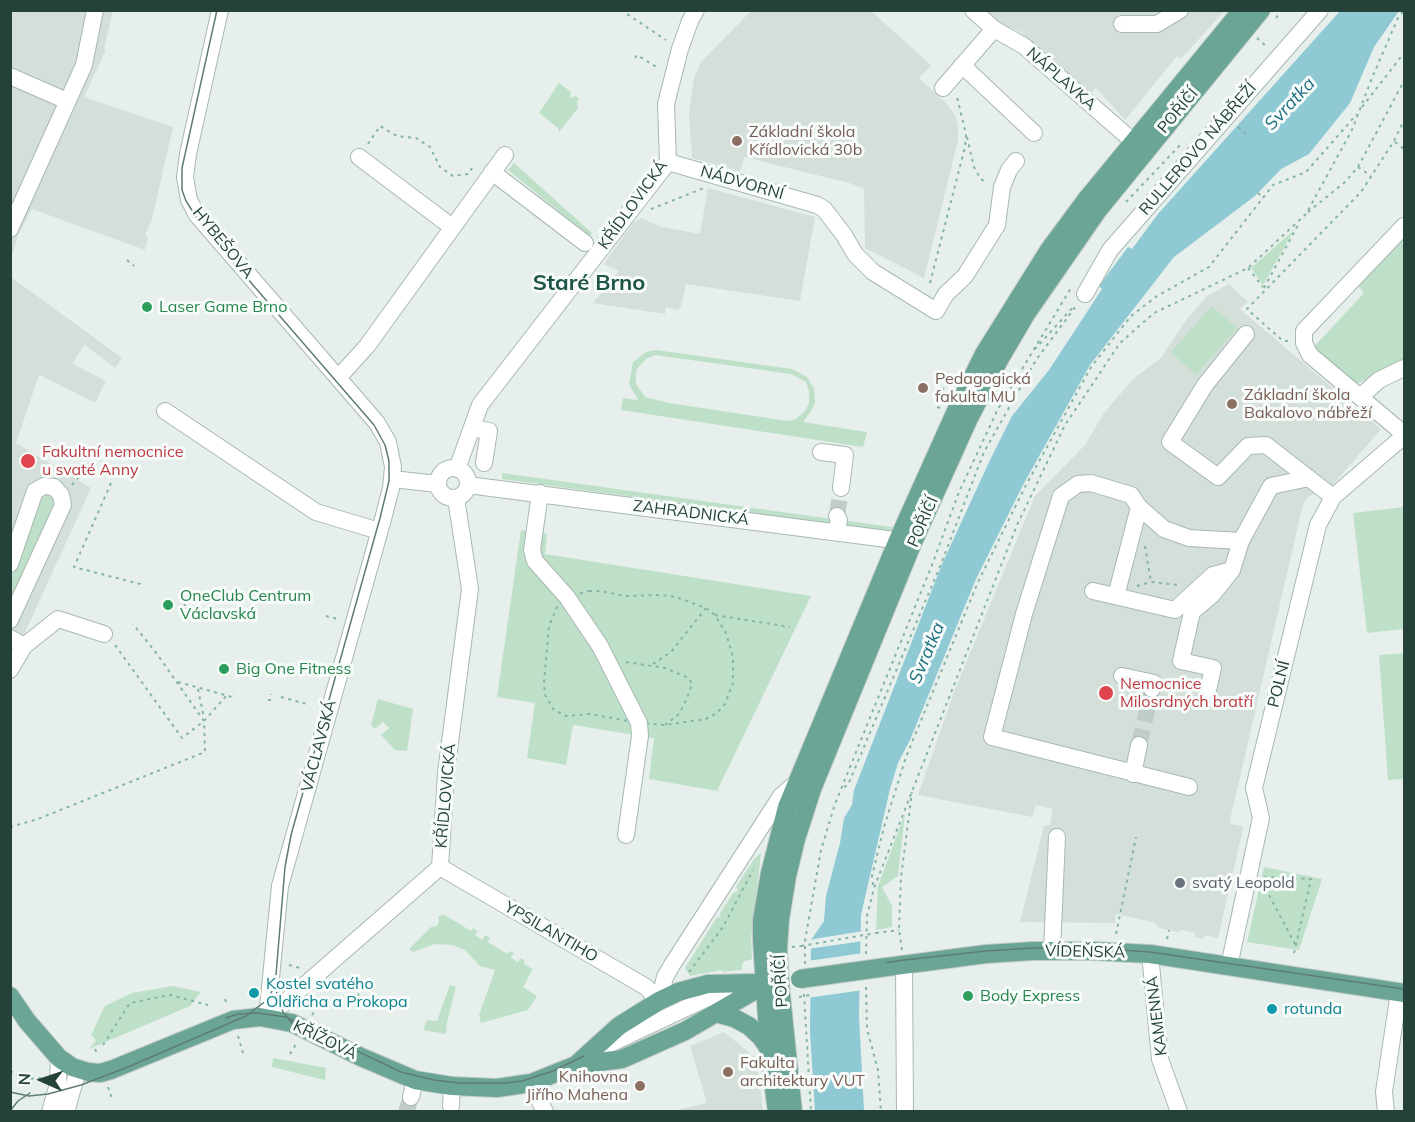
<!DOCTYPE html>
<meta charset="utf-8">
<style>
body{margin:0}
#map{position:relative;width:1415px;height:1122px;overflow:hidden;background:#e6efeb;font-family:Mulish,sans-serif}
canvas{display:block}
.frame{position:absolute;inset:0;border:12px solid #24423a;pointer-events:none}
.north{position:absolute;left:12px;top:1050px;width:60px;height:60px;-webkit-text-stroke:4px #f7fbf9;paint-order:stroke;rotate:273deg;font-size:16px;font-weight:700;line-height:24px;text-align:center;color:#24423a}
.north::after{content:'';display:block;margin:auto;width:21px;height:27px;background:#24423a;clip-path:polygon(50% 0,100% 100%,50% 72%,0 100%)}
</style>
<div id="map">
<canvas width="1415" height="1122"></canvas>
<div class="frame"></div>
<div class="north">N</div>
</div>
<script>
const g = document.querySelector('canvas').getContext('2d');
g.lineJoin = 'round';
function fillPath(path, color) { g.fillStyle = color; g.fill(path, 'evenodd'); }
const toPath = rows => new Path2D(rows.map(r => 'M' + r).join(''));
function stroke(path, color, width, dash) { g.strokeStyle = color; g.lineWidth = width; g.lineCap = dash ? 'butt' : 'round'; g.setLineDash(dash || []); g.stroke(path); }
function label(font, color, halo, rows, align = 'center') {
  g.font = font + ' Mulish,sans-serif'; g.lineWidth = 6; g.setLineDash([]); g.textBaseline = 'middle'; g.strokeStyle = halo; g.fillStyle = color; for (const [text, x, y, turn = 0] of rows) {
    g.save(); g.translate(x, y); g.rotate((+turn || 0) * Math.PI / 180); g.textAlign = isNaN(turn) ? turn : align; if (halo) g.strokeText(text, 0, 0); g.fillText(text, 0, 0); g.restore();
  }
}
fillPath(toPath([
 [11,11,113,11,104,49,106,50,84,97,173,127,152,219,145,236,148,237,145,250,32,209,18,235,11,260],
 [751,11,871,11,931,65,919,78,945,102,956,116,958,128,958,140,924,278,865,248,864,189,849,183,744,157,740,171,692,158,689,115,694,78,701,62],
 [986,11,1224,11,1181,59,1177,56,1125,120,1096,88,1088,97,1021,32,1003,25],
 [708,188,815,217,800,301,686,284,681,307,678,310,666,307,665,314,593,303,619,271,604,264,633,223,641,218,662,227,700,234],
 [11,277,122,358,115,368,85,345,76,357,73,364,106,381,95,403,39,375,16,443,91,488,11,663],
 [1229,284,1248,302,1240,309,1381,429,1332,486,1308,497,1303,504,1231,816,1230,824,1242,826,1243,829,1218,938,1205,935,1204,939,1195,937,1195,933,1183,930,1177,932,1160,928,1153,922,1116,914,1115,923,1020,922,1044,825,1050,825,1053,809,1036,805,1032,817,918,795,956,687,1035,496,1085,445,1104,413,1134,378,1161,358,1186,320,1207,296],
 [724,1032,756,1058,763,1111,680,1111,681,1109,707,1103,690,1046]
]), '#d4dfda');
fillPath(toPath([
 [559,83,571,92,570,98,576,96,579,99,577,102,578,108,559,132,558,128,539,113],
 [514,163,592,233,588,238,581,231,581,229,508,170],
 [1294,230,1263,285,1251,268],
 [1404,233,1404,364,1351,386,1311,350,1364,293,1356,283],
 [1212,306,1237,328,1196,375,1171,352],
 [656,350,792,369,807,377,814,389,815,403,811,411,803,422,867,432,863,447,621,410,623,398,638,400,629,384,633,362,646,352],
 [655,355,791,374,806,382,809,391,809,403,804,412,796,419,788,421,669,403,645,397,636,384,636,370,646,359],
 [502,473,839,520,893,527,891,532,502,479],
 [43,492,53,494,56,506,11,606,11,580,38,496],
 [1404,507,1404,629,1367,633,1353,513],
 [521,530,547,534,545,554,811,596,717,791,649,779,654,738,573,725,566,765,527,758,535,703,497,697],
 [1404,653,1404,779,1388,780,1379,655],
 [378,699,413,709,407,751,395,750,381,735,389,728,383,722,375,729,371,725],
 [905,813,898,876,882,887,892,906,892,927,876,930,878,886],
 [761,853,752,934,751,935,752,959,745,961,742,964,742,970,722,972,722,970,690,976,685,968,717,917,719,918,721,914,720,913,734,892,736,893,738,889,736,887,754,859],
 [1264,867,1322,879,1299,950,1247,942],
 [443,914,471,931,473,928,478,931,475,935,482,940,485,935,490,938,488,942,507,954,510,951,514,953,511,958,518,962,521,958,525,961,524,964,533,969,523,987,537,996,528,1010,481,1023,479,1015,495,970,480,966,465,950,452,945,435,944,413,952,409,949,431,927,437,926,439,920,438,917],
 [450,985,456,987,447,1022,446,1034,423,1030,427,1020,437,1021],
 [172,986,201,992,190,1006,89,1049,96,1040,91,1035,105,1006,132,993],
 [273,1058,326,1068,325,1080,272,1067]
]), '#bfe0c8');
fillPath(toPath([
 [1340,11,1399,11,1374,47,1350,103,1309,154,1281,169,1255,196,1174,257,1090,365,1023,485,976,579,910,740,898,763,890,789,861,915,859,1016,864,1111,815,1111,810,1032,811,940,824,921,826,896,840,843,844,818,852,805,854,790,942,564,990,460,1012,416,1049,370,1102,289,1099,286,1128,247,1132,249,1158,214]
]), '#8ec9d4');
fillPath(toPath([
 [863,931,863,941,808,949,808,940],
 [863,953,863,990,807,998,808,961]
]), '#e6efeb');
stroke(toPath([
 [837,516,841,488],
 [1139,745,1152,689],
 [406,1112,411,1097]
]), '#bfccc8', 16, [16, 8]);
const minor = toPath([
 [220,10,188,154,185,177,189,200,197,215,377,423,388,442,393,467,391,488,383,519,280,886,267,1018],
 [973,10,994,29,1024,46,1144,151],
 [1122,24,1157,24,1180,10],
 [962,65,1034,133],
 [10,76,67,101],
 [943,88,994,29],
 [359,157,452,227],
 [668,162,817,205,824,209,844,235,855,254,873,272,936,311,946,294,965,276,997,225,1002,187,1009,170,1016,161],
 [492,172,585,243],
 [1404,226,1304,331,1304,343,1310,355,1404,434],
 [10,229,84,65,95,10],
 [1085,294,1110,250,1320,10],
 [1246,334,1205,385,1170,442,1218,477,1248,446,1266,445,1333,497],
 [338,378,367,346,505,155],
 [1360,397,1379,380,1404,368],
 [165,411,316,512,379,531],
 [472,428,489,431,484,463],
 [821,452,845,455,841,488],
 '438 483a15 15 0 1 1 30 0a15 15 0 1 1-30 0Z',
 [457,469,480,405,668,162,666,104,680,49,690,21,696,10],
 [392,479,438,484],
 [468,485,910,542],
 [540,493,532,550,535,561,567,597,600,646,639,723,640,736,626,835],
 [1139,507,1131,495,1091,483,1078,484,1061,496,1024,614,992,737,1189,787],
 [836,531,839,520,837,516],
 [10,564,35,491,44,486,54,487,61,495,63,505,10,620],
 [1093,591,1175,610,1213,575,1232,570,1241,541,1271,486,1309,478],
 [1116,596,1139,507,1164,529,1189,538,1241,541],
 [10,638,24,646,58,619,104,634],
 [10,670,24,646],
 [1122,676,1154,683,1152,689],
 [1206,699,1213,668,1181,661,1192,612,1212,595,1232,570],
 [1133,774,1139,745],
 [440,867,646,987,659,1001],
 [1052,951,1057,837],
 [1150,954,1160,1059,1179,1112],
 [904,964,905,1112],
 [1229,966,1261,818,1254,788,1318,525,1333,497,1404,436],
 [659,1001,665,977,672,965,781,796,796,783],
 [267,1018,440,867,446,773,470,589,456,498],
 [595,1051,703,1000,741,986],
 [531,1083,545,1112],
 [411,1097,415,1080],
 [451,1106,452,1086],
 [50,1112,58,1084,59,1058],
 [66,1112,78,1070],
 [1386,1112,1384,1092,1399,992]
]);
const major = toPath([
 [879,968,986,954,1033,951,1092,951,1150,954,1404,993],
 [10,996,27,1021,59,1058,72,1067,88,1072,100,1073,111,1070,233,1020,260,1017,292,1023,361,1057,415,1080,452,1086,497,1088,531,1083,576,1065,619,1026,659,1001,678,992,708,984,753,983,761,985,774,983],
 [716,1013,734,1018,749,1026,761,1037,769,1049],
 [576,1065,622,1059,685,1031,757,989,761,985],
 [777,1112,769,1049,762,940,762,920,770,873,787,807,898,540,956,411,984,354,1049,250,1086,200,1242,10],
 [793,1112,780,985,778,949,780,919,787,876,796,839,812,789,913,542,969,418,999,360,1026,314,1098,210,1261,10]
]);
stroke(minor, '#a8b8b2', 18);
stroke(major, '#c2cac8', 20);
stroke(toPath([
 [621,10,666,40],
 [1276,18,1282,10],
 [1257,38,1268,48],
 [635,58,637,55,658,68],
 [1362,107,1404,53],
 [1238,127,1247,135],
 [967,137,974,167,980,178,986,183],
 [1395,142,1404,149],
 [368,144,380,126,397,136,416,138,430,147,440,167,453,176,468,174,472,168],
 [1358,167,1371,176],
 [1258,193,1263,198],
 [1126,202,1182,143],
 [651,209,704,188],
 [1308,212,1345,182,1358,167,1404,81],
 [127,260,134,266],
 [1248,268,1263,287],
 [930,283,965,147,966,134,957,97],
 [1264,288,1298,225],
 [1288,341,1283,341,1247,309,1361,192,1394,141,1404,120],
 [1034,348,1036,348,1075,305],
 [940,408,935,406,946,383,951,385],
 [111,483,74,567,140,584,141,589],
 [72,485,96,457],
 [1145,546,1151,582],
 [1137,586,1151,582,1179,585],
 [589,591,600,591,625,596,661,595,676,597,706,608,715,615,726,633,733,657,733,683,725,704,717,713,706,719,665,725,639,723,590,714,566,716,554,710,545,695,544,682,549,626,558,605,567,597,589,591],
 [182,613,185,604],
 [715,615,790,627],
 [326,616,338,619],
 [115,645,182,738,204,721,227,695],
 [626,662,665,668,689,678,692,684,687,698,679,714,665,725],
 [653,664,671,652,706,608],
 [178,682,232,697,233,693],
 [198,689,204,718],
 [281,697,307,704],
 [268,700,270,700,271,694],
 [844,787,848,785,941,564,984,452,1036,360,1076,306],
 [10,827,38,819,205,752,204,721,157,654,133,624],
 [1264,877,1311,879,1294,953],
 [1262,882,1295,944],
 [873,885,872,876,884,827,906,757,978,582,1025,487,1091,367,1131,316,1157,296,1209,267,1273,185,1306,172,1357,114],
 [876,933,899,930],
 [1116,934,1136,837],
 [1167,939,1169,930],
 [792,947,801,946],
 [902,950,899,930,901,877,912,792],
 [866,954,867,916,874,888,1017,525,1065,425,1120,343,1154,313,1248,268,1306,214,1352,130,1372,78,1398,18,1404,10],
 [805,964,805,941,821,850,835,804,932,565,959,492,998,409,1071,288],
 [289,965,300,968],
 [689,972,723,927,753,870],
 [866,987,867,1029,878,1070,881,1112],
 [804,994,811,1112],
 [357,996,359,994],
 [225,999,227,1005],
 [312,1015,316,1008,320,1006],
 [238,1036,243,1053],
 [103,1045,130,1003,170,995,208,1005],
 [95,1049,98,1056],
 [290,1054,296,1044],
 [10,1071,27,1079,42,1078,42,1076],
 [108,1087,112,1098]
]), '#86b3a5', 2, [3, 4.5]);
stroke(minor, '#fff', 16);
stroke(major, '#6aa596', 18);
stroke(toPath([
 [217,10,182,168,182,190,186,201,202,226,374,425,385,445,389,461,389,481,380,518,291,835,285,867,275,987,283,1012,292,1023,302,1032],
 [792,977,904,960,986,951,1032,948,1092,948,1150,952,1404,989],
 [226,1018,238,1014,258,1013,286,1017,401,1072,434,1080,459,1083,505,1083,522,1081,553,1071,584,1056],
 [10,1092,29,1096,48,1094,81,1085,128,1067,246,1016,267,1000,276,984],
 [10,1111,18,1101,30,1093]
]), '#5f7d75', 1.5);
const majorBridge = toPath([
 [800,979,879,968]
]);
stroke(majorBridge, '#c2cac8', 20, []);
stroke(toPath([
 [801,946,876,933],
 [799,997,811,995]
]), '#86b3a5', 2, [3, 4.5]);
stroke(majorBridge, '#6aa596', 18);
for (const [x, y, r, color] of [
 [737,141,6,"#8d6e63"],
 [147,307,6,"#2e9e5b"],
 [923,388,6,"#8d6e63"],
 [1232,404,6,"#8d6e63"],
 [28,461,8,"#e0444e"],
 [168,605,6,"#2e9e5b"],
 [224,669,6,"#2e9e5b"],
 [1106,693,8,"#e0444e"],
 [1180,883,6,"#6b7280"],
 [254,993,6,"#0f9aa8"],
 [968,996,6,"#2e9e5b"],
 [1272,1009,6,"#0f9aa8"],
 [728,1072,6,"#8d6e63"],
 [640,1086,6,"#8d6e63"]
]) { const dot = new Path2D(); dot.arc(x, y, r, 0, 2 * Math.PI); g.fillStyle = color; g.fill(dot); stroke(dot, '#f7fbf9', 2); }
label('16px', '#24423a', '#f7fbf9', [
 ["NÁPLAVKA",1061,79,41],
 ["POŘÍČÍ",1178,111,-50],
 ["RULLEROVO NÁBŘEŽÍ",1198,149,-49],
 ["NÁDVORNÍ",742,183,16],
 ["KŘÍDLOVICKÁ",633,205,-54],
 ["HYBEŠOVA",223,243,51],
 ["ZAHRADNICKÁ",691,513,7],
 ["POŘÍČÍ",923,522,-66],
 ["POLNÍ",1279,684,-76],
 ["VÁCLAVSKÁ",319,746,-75],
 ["KŘÍDLOVICKÁ",446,796,-85],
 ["YPSILANTIHO",551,932,30],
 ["VÍDEŇSKÁ",1085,952,1],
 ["POŘÍČÍ",781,981,-93],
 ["KAMENNÁ",1157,1016,-97],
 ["KŘÍŽOVÁ",325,1040,26]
]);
label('16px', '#785e54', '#f7fbf9', [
 ["Základní škola",749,132],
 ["Křídlovická 30b",749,150],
 ["Pedagogická",935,379],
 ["fakulta MU",935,397],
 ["Základní škola",1244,395],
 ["Bakalovo nábřeží",1244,413],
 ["Fakulta",740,1063],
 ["architektury VUT",740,1081],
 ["Knihovna",628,1077,"right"],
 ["Jiřího Mahena",628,1095,"right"]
], 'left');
label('16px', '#27864d', '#f7fbf9', [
 ["Laser Game Brno",159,307],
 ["OneClub Centrum",180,596],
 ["Václavská",180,614],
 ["Big One Fitness",236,669],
 ["Body Express",980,996]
], 'left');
label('16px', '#be3a42', '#f7fbf9', [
 ["Fakultní nemocnice",42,452],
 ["u svaté Anny",42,470],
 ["Nemocnice",1120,684],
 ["Milosrdných bratří",1120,702]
], 'left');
label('16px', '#5b616d', '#f7fbf9', [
 ["svatý Leopold",1192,883]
], 'left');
label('16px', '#0d838f', '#f7fbf9', [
 ["Kostel svatého",266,984],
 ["Oldřicha a Prokopa",266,1002],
 ["rotunda",1284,1009]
], 'left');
label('italic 18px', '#1c6f80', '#f7fbf9', [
 ["Svratka",1290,104,-47],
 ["Svratka",927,653,-67]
]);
label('bold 22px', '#1f5548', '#f7fbf9', [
 ["Staré Brno",589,283]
]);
</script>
